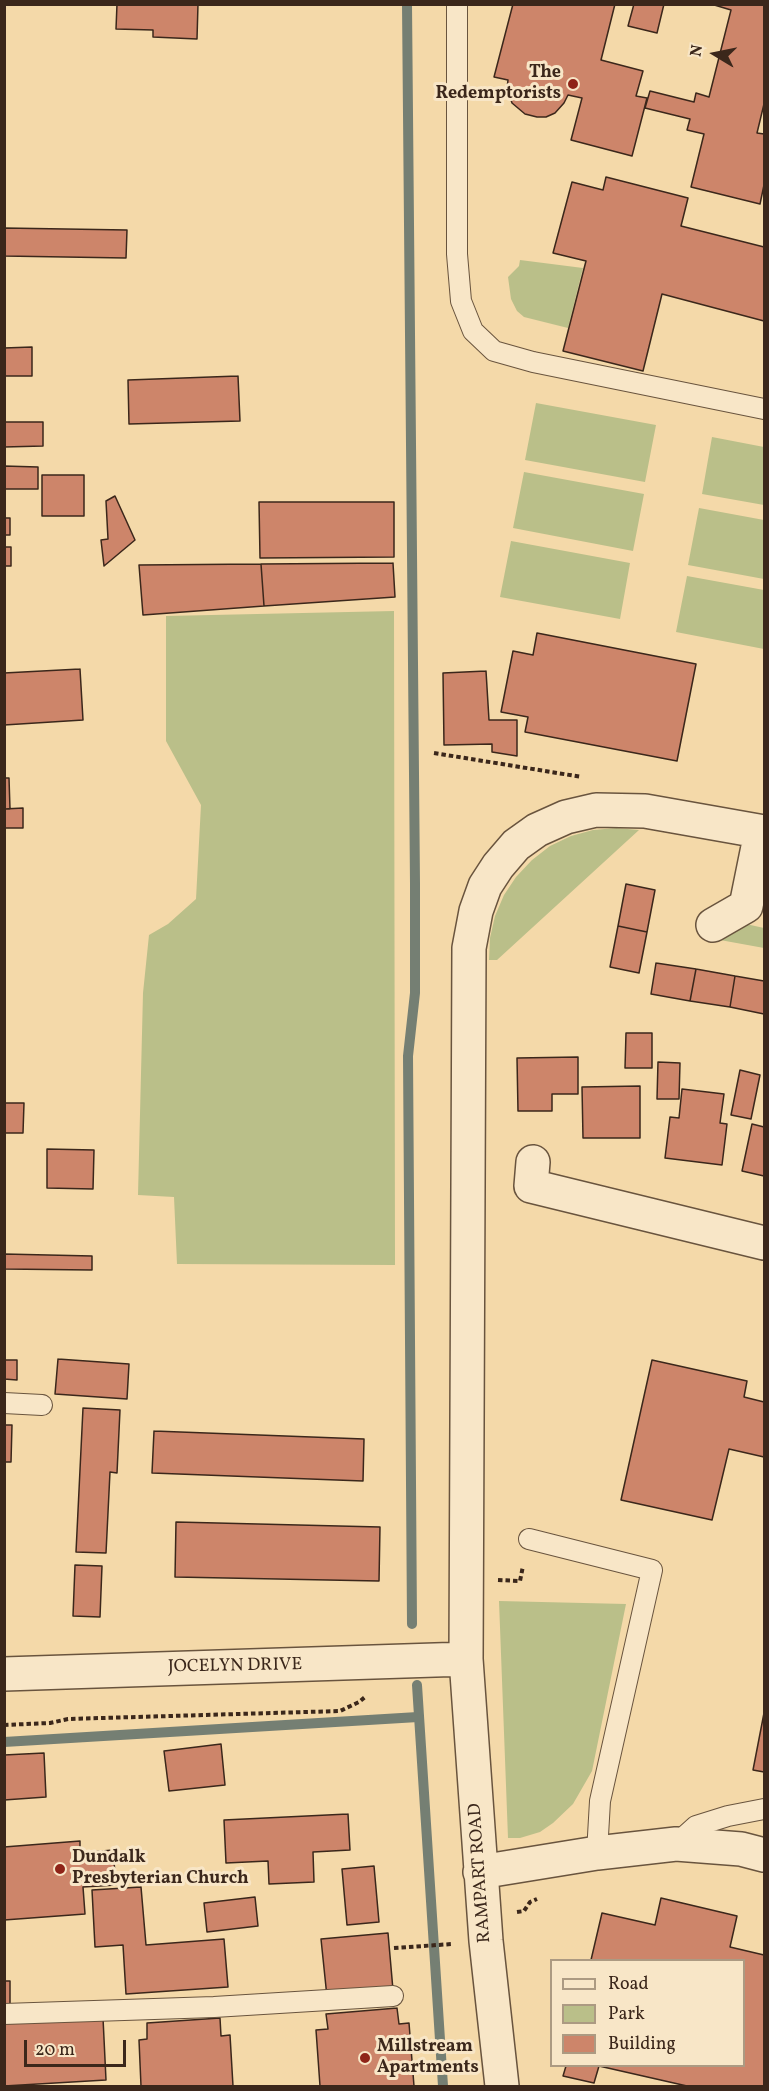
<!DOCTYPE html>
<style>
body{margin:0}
#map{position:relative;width:769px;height:2091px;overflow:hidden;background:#f4d9a9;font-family:Vollkorn,serif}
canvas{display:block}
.frame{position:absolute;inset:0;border:6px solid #3b271b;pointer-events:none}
.legend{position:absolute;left:550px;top:1959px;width:195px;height:108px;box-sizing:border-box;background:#f8e6c7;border:2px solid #ac9a82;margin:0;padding:8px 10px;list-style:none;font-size:18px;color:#3b271b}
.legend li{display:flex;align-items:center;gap:12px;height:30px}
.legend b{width:30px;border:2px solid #ac9a82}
.north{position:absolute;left:685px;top:24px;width:60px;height:60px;-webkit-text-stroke:4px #f8e6c7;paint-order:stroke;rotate:280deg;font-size:16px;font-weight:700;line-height:24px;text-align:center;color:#3b271b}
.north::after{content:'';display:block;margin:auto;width:21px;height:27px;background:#3b271b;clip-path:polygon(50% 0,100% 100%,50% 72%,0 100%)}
.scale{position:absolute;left:24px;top:2040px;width:102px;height:27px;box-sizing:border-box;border:3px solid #3b271b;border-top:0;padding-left:8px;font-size:18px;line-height:21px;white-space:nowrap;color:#3b271b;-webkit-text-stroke:4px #f8e6c7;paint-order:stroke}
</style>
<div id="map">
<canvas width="769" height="2091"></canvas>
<div class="frame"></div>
<ul class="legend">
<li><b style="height:8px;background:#f8e6c7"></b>Road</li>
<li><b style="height:16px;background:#babf89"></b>Park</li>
<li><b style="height:16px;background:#cd856a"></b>Building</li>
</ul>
<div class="north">N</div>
<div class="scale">20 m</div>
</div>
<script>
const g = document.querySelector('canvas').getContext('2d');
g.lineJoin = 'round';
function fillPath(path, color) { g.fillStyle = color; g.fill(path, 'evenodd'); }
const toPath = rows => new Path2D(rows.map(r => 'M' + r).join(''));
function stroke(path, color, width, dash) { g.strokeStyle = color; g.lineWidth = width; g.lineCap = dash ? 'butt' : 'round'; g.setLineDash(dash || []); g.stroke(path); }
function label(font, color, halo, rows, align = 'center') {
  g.font = font + ' Vollkorn,serif'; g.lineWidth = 6; g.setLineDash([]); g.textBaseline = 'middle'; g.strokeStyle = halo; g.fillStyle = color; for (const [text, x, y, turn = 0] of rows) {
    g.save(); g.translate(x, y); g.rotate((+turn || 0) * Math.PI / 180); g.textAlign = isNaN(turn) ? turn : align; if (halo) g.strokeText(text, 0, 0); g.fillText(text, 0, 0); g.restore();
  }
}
fillPath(toPath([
 [520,260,583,268,568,328,524,317,517,311,511,299,508,277,519,266],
 [536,403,656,425,645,482,525,460],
 [712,437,764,447,764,505,702,494],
 [524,472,644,494,633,551,513,528],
 [699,508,764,520,764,579,688,565],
 [511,541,630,563,620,619,500,597],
 [687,576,764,590,764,649,676,632],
 [394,611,395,1265,177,1264,174,1197,138,1195,143,993,149,935,168,924,196,899,201,805,166,741,166,616],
 [616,828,639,830,497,960,489,960,490,938,495,916,504,895,516,877,532,860,550,846,571,836,593,830],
 [746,924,764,928,764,948,720,940,723,925],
 [499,1601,626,1604,592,1771,573,1804,553,1823,540,1832,520,1838,508,1838]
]), '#babf89');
stroke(toPath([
 [407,4,415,883,415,993,408,1056,412,1624],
 [417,1685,443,2086],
 [4,1742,418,1717]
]), '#757f73', 10);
const building = toPath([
 [117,4,198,4,197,39,153,37,153,30,116,29,117,4],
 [513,4,615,4,601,60,643,71,636,96,647,98,632,156,571,140,582,98,568,95,564,103,555,113,546,117,537,117,525,114,512,103,507,88,508,80,494,77,513,4],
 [634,4,664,4,657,33,628,26,634,4],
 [711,4,764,4,764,104,757,133,764,134,764,185,760,204,691,187,704,134,687,130,690,119,645,108,650,91,694,102,696,93,709,97,731,10,711,4],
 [606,177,688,198,681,226,764,247,764,321,662,294,643,371,563,351,586,261,553,253,572,182,603,190,606,177],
 [4,228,127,230,126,258,4,256,4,228],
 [32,347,32,376,4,376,4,348,32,347],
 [238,376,240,421,129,424,128,380,238,376],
 [4,422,43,422,43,446,4,447,4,422],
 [4,466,38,467,38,489,4,489,4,466],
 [42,475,84,475,84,516,42,516,42,475],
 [115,496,135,540,104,566,101,540,108,539,106,501,115,496],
 [259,502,394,502,394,557,260,558,259,502],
 [4,518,10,518,10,535,4,535,4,518],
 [4,547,11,547,11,566,4,566,4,547],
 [393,563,395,597,264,606,261,564,393,563],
 [261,564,264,606,143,615,139,565,261,564],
 [537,633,696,664,677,761,525,732,528,717,501,712,513,651,533,655,537,633],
 [80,669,83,720,4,725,4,673,80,669],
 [486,671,489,720,517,720,517,756,492,752,492,744,444,745,443,673,486,671],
 [4,778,9,778,10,809,4,809,4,778],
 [23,808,23,828,4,828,4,809,23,808],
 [626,884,655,890,647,932,618,926,626,884],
 [618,926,647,932,639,973,610,967,618,926],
 [656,963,696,969,690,1001,651,994,656,963],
 [696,969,735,976,730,1007,690,1001,696,969],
 [735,976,764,981,764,1014,730,1007,735,976],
 [626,1033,652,1033,652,1068,625,1068,626,1033],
 [578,1057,578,1094,552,1094,552,1111,518,1111,517,1058,578,1057],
 [658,1062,680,1063,679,1099,657,1099,658,1062],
 [740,1070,760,1075,751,1119,731,1115,740,1070],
 [640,1086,640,1138,583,1138,582,1087,640,1086],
 [682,1089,724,1094,720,1123,727,1124,722,1165,665,1158,670,1117,679,1118,682,1089],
 [4,1103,24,1103,23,1133,4,1133,4,1103],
 [752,1124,764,1127,764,1176,742,1171,752,1124],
 [47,1149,94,1150,93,1189,47,1188,47,1149],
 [4,1254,92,1256,92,1270,4,1269,4,1254],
 [58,1359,129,1364,127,1399,55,1394,58,1359],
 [4,1360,17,1360,17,1380,4,1379,4,1360],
 [652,1360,747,1381,744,1397,764,1402,764,1457,729,1449,712,1520,621,1500,652,1360],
 [83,1408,120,1410,117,1473,110,1472,106,1553,76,1552,83,1408],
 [4,1425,12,1425,11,1462,4,1462,4,1425],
 [154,1431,364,1439,363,1481,152,1473,154,1431],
 [176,1522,380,1527,379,1581,175,1577,176,1522],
 [75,1565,102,1566,100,1617,73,1616,75,1565],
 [764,1713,764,1772,753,1770,764,1713],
 [221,1744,225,1785,169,1791,164,1751,221,1744],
 [44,1753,46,1797,4,1800,4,1755,44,1753],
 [348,1814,350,1850,313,1852,314,1882,269,1884,268,1861,226,1863,224,1820,348,1814],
 [80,1841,80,1853,113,1850,116,1885,83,1887,85,1914,4,1920,4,1847,80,1841],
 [374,1866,379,1922,347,1925,342,1869,374,1866],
 [141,1887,146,1945,224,1939,228,1987,126,1994,123,1945,95,1947,92,1890,141,1887],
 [255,1897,258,1926,207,1932,204,1903,255,1897],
 [661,1898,737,1916,730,1947,764,1955,764,2086,687,2086,599,2066,744,2066,744,1960,591,1960,602,1913,655,1925,661,1898],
 [388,1933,393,1990,327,1997,321,1939,388,1933],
 [4,1981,10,1981,10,2004,4,2004,4,1981],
 [397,2008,399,2024,409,2023,414,2086,320,2086,316,2030,328,2029,326,2014,397,2008],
 [103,2018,106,2080,4,2086,4,2022,103,2018],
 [220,2018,221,2036,230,2035,233,2086,141,2086,139,2040,147,2039,147,2023,220,2018],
 [566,2066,599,2066,594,2083,563,2076,566,2066]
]);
fillPath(building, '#cd856a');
stroke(building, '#3b271b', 1.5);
const lane = toPath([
 [457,4,457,254,461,301,473,331,494,351,533,362,764,409],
 [4,1403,42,1405],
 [529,1539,652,1570,600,1801,597,1853],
 [676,1844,696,1826,728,1816,764,1809],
 [4,2014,214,2007,393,1996]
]);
const street = toPath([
 [713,925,746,906,761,832],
 [533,1162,531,1186,764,1243],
 [4,1674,466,1659],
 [480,1872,597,1853,676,1844,741,1849,764,1855],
 [502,2086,486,1941,466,1659,469,948,476,911,485,886,498,866,516,845,537,830,566,817,596,810,645,811,764,832]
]);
stroke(lane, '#69543e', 22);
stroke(street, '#69543e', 36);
stroke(toPath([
 [434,753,582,777],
 [498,1580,520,1581,523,1566],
 [4,1725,50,1723,68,1719,340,1711,359,1702,365,1697],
 [517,1912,524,1911,530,1902,537,1899],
 [394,1948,452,1944]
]), '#3b271b', 4, [4.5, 3]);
stroke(lane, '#f8e6c7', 20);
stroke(street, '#f8e6c7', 33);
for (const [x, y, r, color] of [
 [573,84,6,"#8f2418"],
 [60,1869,6,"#8f2418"],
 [365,2058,6,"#8f2418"]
]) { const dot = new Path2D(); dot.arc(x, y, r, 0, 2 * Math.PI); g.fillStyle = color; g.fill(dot); stroke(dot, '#f8e6c7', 2); }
label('bold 18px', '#3b271b', '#f8e6c7', [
 ["The",561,74,"right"],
 ["Redemptorists",561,95,"right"],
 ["Dundalk",72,1859],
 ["Presbyterian Church",72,1880],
 ["Millstream",377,2048],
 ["Apartments",377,2069]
], 'left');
label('18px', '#3b271b', '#f8e6c7', [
 ["JOCELYN DRIVE",235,1667,-1],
 ["RAMPART ROAD",481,1873,-94]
]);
</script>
